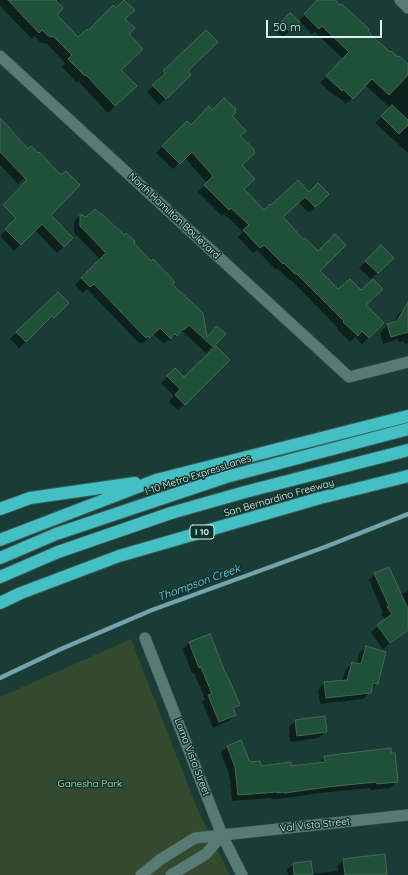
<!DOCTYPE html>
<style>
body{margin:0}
#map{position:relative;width:408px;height:875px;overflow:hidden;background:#193d36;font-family:Quicksand,sans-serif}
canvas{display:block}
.scale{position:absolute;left:266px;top:20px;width:116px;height:18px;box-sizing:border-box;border:2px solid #def1ed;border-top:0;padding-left:5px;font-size:12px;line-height:14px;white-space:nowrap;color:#def1ed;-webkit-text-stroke:3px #0e322c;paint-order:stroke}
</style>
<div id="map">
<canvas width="408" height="875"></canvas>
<div class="scale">50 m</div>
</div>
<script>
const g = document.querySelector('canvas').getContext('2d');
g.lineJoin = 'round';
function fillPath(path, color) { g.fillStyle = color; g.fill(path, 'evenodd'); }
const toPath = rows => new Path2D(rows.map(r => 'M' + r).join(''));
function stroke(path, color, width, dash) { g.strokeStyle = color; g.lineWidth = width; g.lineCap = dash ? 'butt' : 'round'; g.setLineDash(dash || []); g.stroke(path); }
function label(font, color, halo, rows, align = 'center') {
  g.font = font + ' Quicksand,sans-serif'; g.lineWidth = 3; g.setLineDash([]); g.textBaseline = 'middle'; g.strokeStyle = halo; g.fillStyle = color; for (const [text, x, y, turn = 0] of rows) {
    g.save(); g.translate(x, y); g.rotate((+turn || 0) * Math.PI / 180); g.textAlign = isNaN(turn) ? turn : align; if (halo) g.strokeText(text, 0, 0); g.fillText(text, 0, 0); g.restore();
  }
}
fillPath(toPath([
 [131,639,199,813,230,875,0,875,0,697]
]), '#35492f');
fillPath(toPath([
 [0,0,59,0,61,3,59,5,56,15,78,39,88,32,124,19,127,34,120,70,128,93,108,113,78,81,77,83,62,67,65,63,47,44,41,43,35,36,32,39,0,6],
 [318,0,332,0,367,30,390,53,398,57,408,66,408,153,375,123,390,108,365,85,346,104,336,95,335,96,320,83,343,59,315,32,312,34,299,21,283,37,275,29,290,14,298,22],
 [206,31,187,71,190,75,159,105,147,92,159,80,158,78],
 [212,111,230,116,239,136,243,189,264,211,309,193,328,194,310,212,309,211,308,212,298,202,282,218,318,271,338,290,365,305,383,323,362,344,355,337,350,342,337,329,338,328,291,280,289,280,277,268,276,270,257,250,253,253,238,237,243,232,224,214,222,216,198,192,207,183,185,158,173,169,156,153,187,122,191,126],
 [0,123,28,151,43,160,18,184,0,165],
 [66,172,50,215,72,238,57,253,35,230,14,251,0,236],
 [80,215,124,237,132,243,171,284,206,339,224,334,206,353,182,331,170,341,168,340,164,344,153,334,142,344,141,342,139,343,87,289,83,293,75,285,101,260,74,233,74,222],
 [381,246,392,258,371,279,359,268],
 [58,293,67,303,19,348,10,339],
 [408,306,408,343,405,344,404,341,398,342,398,339,383,344,380,333,387,325,394,323,398,314],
 [229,360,178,410,169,402,174,396,161,383,175,369,184,378],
 [375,574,400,594,408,591,408,630,383,649,371,632,385,620,381,614,383,613,369,580],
 [189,643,238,705,233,710,235,715,229,721,213,728,202,702,205,699,194,673,192,673,183,649],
 [366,647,377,684,370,690,370,692,363,699,320,704,318,690,324,683,342,681,346,669,352,663,357,664,359,653],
 [296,720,325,732,319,738,290,742,289,727],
 [227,747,249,763,260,767,291,767,318,764,325,757,397,781,390,788,370,790,370,788,320,793,278,799,271,799,271,798,232,801,229,774,221,753],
 [344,860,386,875,288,875,287,870,294,864,312,874,338,871,337,866]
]), '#0007');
stroke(toPath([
 [0,678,61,649,152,610,325,547,408,514]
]), '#72a3af', 4.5);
const building = toPath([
 [8,0,56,0,63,8,57,15,78,37,87,29,88,31,113,5,116,8,124,0,135,10,125,19,135,28,129,34,143,49,121,70,137,86,115,106,86,75,85,76,68,59,72,55,54,37,48,36,42,30,39,33,8,0],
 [317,0,335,0,340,5,342,4,369,29,368,30,372,36,390,52,391,51,398,57,399,56,408,64,408,75,389,95,372,79,353,99,343,89,342,91,326,76,349,52,322,26,319,29,304,14,317,0],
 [290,13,300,22,290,32,281,22,290,13],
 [206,30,218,42,188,71,191,75,166,99,152,85,165,73,163,71,206,30],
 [224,98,236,109,235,111,236,112,232,116,246,131,240,136,253,148,255,153,242,165,255,179,244,189,264,210,270,204,271,205,298,180,309,192,318,183,329,194,317,206,316,205,315,207,305,197,283,217,303,239,305,238,318,251,335,234,346,245,320,271,338,289,350,279,361,290,373,279,383,289,366,305,384,323,369,338,362,331,358,336,343,322,344,321,297,274,295,274,284,263,283,264,264,245,260,248,243,230,249,225,231,208,229,210,204,185,213,176,192,152,180,164,162,146,187,121,191,125,209,106,212,110,224,98],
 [392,105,408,120,408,125,399,134,381,116,392,105],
 [0,118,28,149,31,146,38,153,39,152,61,175,66,171,80,185,51,215,73,238,64,247,42,224,21,245,5,229,16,218,3,205,27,180,0,152,0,118],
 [95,209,99,213,102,214,124,235,126,233,135,241,134,243,151,261,153,259,175,282,172,284,203,313,207,337,217,326,226,334,213,347,189,325,184,330,183,329,177,336,175,334,171,339,160,328,149,338,148,336,146,338,94,284,90,287,81,278,106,253,80,226,80,214,86,217,95,209],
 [381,245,394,258,378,273,365,261,381,245],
 [58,292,69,303,54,318,52,316,26,342,16,332,58,292],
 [408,302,408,332,391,337,387,324,397,321,408,302],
 [216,346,230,360,185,405,175,395,180,389,167,376,175,368,184,377,216,346],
 [389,567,408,609,408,630,390,643,377,625,392,614,387,607,389,606,374,573,389,567],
 [210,634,227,677,228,677,240,705,233,708,236,715,219,722,208,695,212,694,201,667,199,668,189,642,210,634],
 [366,646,386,652,378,684,373,683,371,693,326,698,324,682,347,680,352,662,361,664,366,646],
 [325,716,327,732,297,736,295,720,325,716],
 [241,740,250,762,260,761,261,766,291,762,291,766,325,762,324,756,391,748,391,753,395,753,398,782,377,784,376,782,327,787,284,793,284,792,277,793,277,792,238,795,235,767,227,746,241,740],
 [385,854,387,875,345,875,343,859,385,854],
 [311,861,313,875,294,875,293,863,311,861]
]);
fillPath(building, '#1e5138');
stroke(building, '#4a6756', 1);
const minor = toPath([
 [400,0,408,8],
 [0,56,349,377,408,362],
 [145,638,222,835,242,875],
 [141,875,161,859,195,838,408,815],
 [171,875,206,854,222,835]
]);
const motorway = toPath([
 [0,509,30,498,135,483],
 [0,540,156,480,408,416],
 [0,558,56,534,226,477,408,429],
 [0,577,58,552,171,513,245,492,408,450],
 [0,603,21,593,119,556,320,498,408,476]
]);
stroke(minor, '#3a5953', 12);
stroke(motorway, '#3a5953', 14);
stroke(minor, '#577b73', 11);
stroke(motorway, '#44bfc4', 12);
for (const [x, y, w] of [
 [202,532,24]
]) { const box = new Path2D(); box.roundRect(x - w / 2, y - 7, w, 14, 3); g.fillStyle = '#0e322c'; g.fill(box); stroke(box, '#def1ed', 1); }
label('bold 9px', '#def1ed', null, [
 ["I 10",202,532]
]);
label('10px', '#def1ed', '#0e322c', [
 ["North Hamilton Boulevard",174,216,43],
 ["I-10 Metro ExpressLanes",198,475,-18],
 ["San Bernardino Freeway",279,498,-16],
 ["Loma Vista Street",192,757,69],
 ["Val Vista Street",315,825,-6]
]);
label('10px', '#b8eaaa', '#0e322c', [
 ["Ganesha Park",90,784]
]);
label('italic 11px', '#7bdcf9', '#0e322c', [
 ["Thompson Creek",199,583,-20]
]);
</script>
